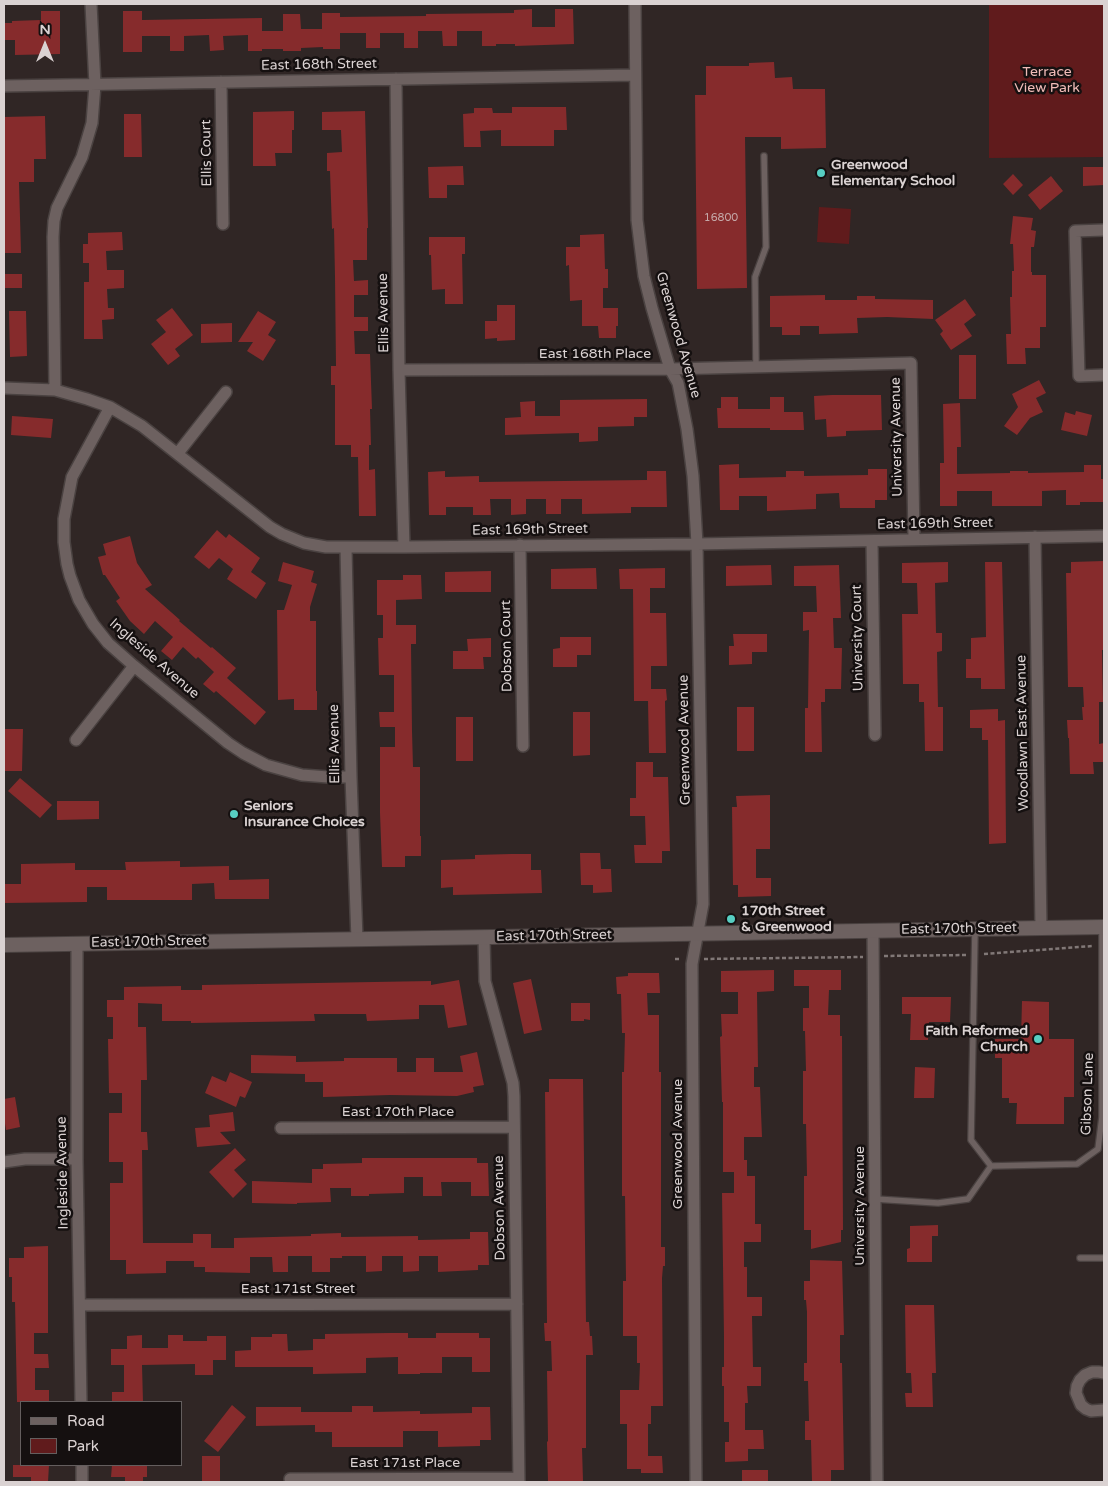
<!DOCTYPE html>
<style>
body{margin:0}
#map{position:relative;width:1108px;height:1486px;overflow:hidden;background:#302625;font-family:"Varela Round",sans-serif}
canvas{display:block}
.frame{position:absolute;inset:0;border:5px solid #dad2d2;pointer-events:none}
.legend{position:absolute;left:20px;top:1401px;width:162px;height:65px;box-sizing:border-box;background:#151010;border:1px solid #645e5e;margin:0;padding:6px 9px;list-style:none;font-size:15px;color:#dad2d2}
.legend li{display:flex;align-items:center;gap:10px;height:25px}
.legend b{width:25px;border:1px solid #645e5e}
.north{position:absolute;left:20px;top:20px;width:50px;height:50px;-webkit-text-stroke:4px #151010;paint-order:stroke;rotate:0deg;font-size:14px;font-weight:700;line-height:20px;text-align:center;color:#dad2d2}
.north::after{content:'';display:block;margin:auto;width:18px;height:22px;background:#dad2d2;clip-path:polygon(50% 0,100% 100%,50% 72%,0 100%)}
</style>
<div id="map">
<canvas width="1108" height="1486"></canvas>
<div class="frame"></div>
<ul class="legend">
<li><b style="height:6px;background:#6d6160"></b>Road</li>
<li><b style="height:14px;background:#601b1c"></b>Park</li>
</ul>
<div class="north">N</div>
</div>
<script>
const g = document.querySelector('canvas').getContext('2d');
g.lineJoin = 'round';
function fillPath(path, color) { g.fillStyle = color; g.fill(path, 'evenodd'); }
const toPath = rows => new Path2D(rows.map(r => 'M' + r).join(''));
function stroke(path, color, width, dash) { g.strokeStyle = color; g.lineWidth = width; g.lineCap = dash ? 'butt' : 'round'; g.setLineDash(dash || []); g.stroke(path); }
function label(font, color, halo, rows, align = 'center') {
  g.font = font + ' "Varela Round",sans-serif'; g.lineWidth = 5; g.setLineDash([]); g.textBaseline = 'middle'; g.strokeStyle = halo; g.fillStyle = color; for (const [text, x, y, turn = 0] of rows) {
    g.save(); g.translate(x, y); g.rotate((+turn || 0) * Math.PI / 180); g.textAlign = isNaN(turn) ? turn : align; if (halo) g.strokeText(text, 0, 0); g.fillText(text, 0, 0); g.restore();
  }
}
fillPath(toPath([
 [989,4,1104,4,1104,157,989,158],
 [819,207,851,209,849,244,817,242]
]), '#601b1c');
fillPath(toPath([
 [532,9,532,27,555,27,555,9,573,9,574,44,515,46,515,44,496,44,496,46,482,46,482,31,457,31,457,46,443,46,442,31,418,31,418,48,404,48,404,33,380,33,380,48,366,48,366,33,340,33,340,49,323,49,323,47,301,48,301,51,283,51,283,49,262,49,262,51,248,51,248,35,223,36,224,50,210,51,209,35,184,36,184,51,170,51,170,36,142,36,142,52,123,52,123,11,142,11,142,20,262,18,262,31,283,31,283,14,300,14,301,29,322,29,322,13,340,13,340,17,426,16,426,14,514,13,514,10],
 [41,11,60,11,60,54,15,55,15,40,4,40,4,23,12,23,12,21,41,20],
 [774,62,775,78,792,77,793,89,825,89,826,148,781,149,781,137,745,137,747,288,697,289,695,95,706,95,706,66,749,66,749,63],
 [512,107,566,107,567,130,554,130,554,146,501,146,501,130,480,131,481,147,464,147,463,114,474,113,474,108,492,108,493,113,512,113],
 [294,111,294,130,292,130,292,153,275,153,276,166,253,166,253,112],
 [365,111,368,228,367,228,367,260,353,260,354,281,368,280,368,295,354,295,354,317,368,317,368,331,354,331,355,354,370,354,372,409,370,409,371,445,369,445,369,470,375,469,376,516,359,516,358,457,351,457,351,445,335,445,335,385,331,385,331,366,336,366,335,277,334,228,332,229,330,171,327,171,327,153,342,152,341,130,322,130,322,112],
 [124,114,141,114,142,157,124,157],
 [45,116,46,159,34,159,34,182,19,182,21,253,4,253,4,168,5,168,5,135,4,135,4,117],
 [463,166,464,185,447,185,447,198,429,198,428,167],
 [1083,167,1104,167,1104,185,1083,186],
 [1013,174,1023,185,1013,195,1003,184],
 [1051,176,1063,191,1040,210,1028,195],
 [1013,216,1033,218,1031,230,1036,231,1034,247,1031,247,1031,272,1032,272,1032,275,1046,275,1046,327,1040,327,1040,348,1025,348,1026,364,1007,364,1006,334,1011,334,1010,297,1012,297,1012,271,1014,271,1013,244,1010,244],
 [122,232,123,250,106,251,107,270,124,270,124,288,107,289,108,308,114,308,114,319,102,320,103,339,84,339,84,282,89,282,89,263,83,263,83,244,88,244,88,233],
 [604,234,605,269,608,269,608,288,603,288,603,308,618,308,618,326,616,326,616,338,599,338,598,326,582,326,582,300,570,301,569,265,566,266,566,247,580,247,580,235],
 [429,237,465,237,465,254,462,254,463,304,445,304,445,289,432,290,431,255,429,255],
 [4,274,22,274,22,288,4,288],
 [825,295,825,300,857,300,857,296,875,296,875,299,933,300,933,319,887,317,857,318,858,333,819,334,819,326,800,326,800,335,782,335,782,327,770,327,770,296],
 [965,299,976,315,964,324,972,336,951,350,940,334,943,331,935,320],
 [497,305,515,305,515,340,497,341,497,338,485,339,485,321,497,321],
 [172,308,193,335,175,349,180,356,168,365,151,344,166,332,156,320],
 [9,311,26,311,27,356,10,357],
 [258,311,276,322,268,335,276,340,263,361,247,351,253,342,238,342],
 [232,323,232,342,201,343,201,324],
 [959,355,976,355,976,399,959,399],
 [1039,380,1046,393,1036,398,1043,412,1030,418,1017,435,1004,426,1018,407,1012,394],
 [832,395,881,395,882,430,846,431,846,436,827,437,826,419,815,420,814,396],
 [721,397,738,397,738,409,770,409,770,397,784,397,784,412,803,412,804,430,770,430,770,428,718,428,717,408,721,408],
 [647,399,647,417,634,417,634,426,598,427,598,441,579,442,579,433,505,435,505,418,521,417,520,402,535,401,535,416,560,416,560,400],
 [960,403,961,447,957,447,957,474,1010,473,1010,471,1028,471,1028,473,1084,472,1084,465,1101,465,1101,479,1104,479,1104,502,1080,502,1080,505,1066,505,1066,490,1042,491,1042,506,992,506,992,491,957,491,957,506,940,506,940,463,944,463,943,404],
 [1076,411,1092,415,1087,436,1061,430,1065,412,1075,415],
 [12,416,53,419,51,438,11,435],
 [739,464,739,478,786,477,786,471,804,471,804,476,868,475,868,469,887,469,887,500,875,500,875,508,840,508,839,493,816,494,816,509,767,511,767,496,739,496,739,510,720,510,719,465],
 [445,471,445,477,479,476,479,482,647,480,647,471,666,471,667,507,631,507,631,513,582,514,582,499,561,499,561,514,546,514,546,499,526,499,526,514,511,515,511,499,490,499,491,515,473,515,473,507,446,507,446,515,429,515,428,472],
 [217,530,226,538,229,534,260,558,251,572,266,583,256,599,227,579,233,569,219,558,209,569,194,557],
 [130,536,137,563,152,585,145,589,180,620,179,621,211,648,212,647,236,668,227,678,266,712,255,725,216,691,214,693,203,684,214,672,198,657,196,659,183,647,172,660,161,651,173,637,155,621,144,634,130,621,116,601,120,598,105,575,103,575,98,557,106,555,103,544],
 [1104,561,1104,650,1102,650,1103,702,1099,702,1099,744,1104,743,1104,762,1093,762,1094,774,1070,774,1069,738,1068,738,1067,720,1083,720,1082,707,1084,707,1083,687,1068,687,1066,573,1071,573,1071,562],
 [283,562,314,571,311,582,317,584,310,607,310,621,316,621,316,691,317,691,317,710,294,710,294,699,278,700,277,610,284,610,292,585,278,581],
 [948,562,948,582,935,583,936,633,942,633,942,651,937,652,938,707,943,707,943,751,925,751,924,702,919,702,919,684,903,684,902,614,918,614,917,583,902,583,902,563],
 [985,562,1002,562,1005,689,981,689,981,678,966,678,966,659,971,659,971,638,986,637],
 [771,565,772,585,726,586,726,566],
 [839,565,841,618,833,618,834,648,842,648,841,689,825,689,825,702,821,702,822,752,805,752,805,708,808,708,809,630,803,631,803,612,817,612,816,586,794,586,794,566],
 [596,568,597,589,551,589,551,569],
 [665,568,665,588,650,588,650,613,666,613,667,666,651,666,651,689,666,689,667,700,665,701,666,753,649,753,648,701,634,701,633,589,620,589,619,569],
 [491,571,491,592,445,592,445,572],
 [403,575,421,575,422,599,396,600,396,625,416,625,416,644,411,644,412,731,413,767,420,767,420,836,421,836,421,856,405,856,405,867,382,867,380,813,380,747,395,747,395,727,380,727,379,712,394,712,394,675,379,675,378,638,383,638,383,615,377,615,377,580,403,580],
 [733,634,767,634,767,652,752,652,752,664,729,665,729,646,734,646],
 [560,637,591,637,591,655,577,655,577,667,553,667,553,649,560,648],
 [491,638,491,657,483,657,484,669,453,669,453,651,468,651,467,639],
 [737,707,754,707,754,751,737,751],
 [998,709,998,721,1005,720,1006,843,989,844,988,740,982,740,982,728,970,728,970,710],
 [573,712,590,712,590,755,573,756],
 [456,717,473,717,473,761,456,761],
 [4,729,23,729,22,771,4,771],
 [636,762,653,762,653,777,668,777,670,851,662,851,662,863,635,863,634,845,646,845,645,816,630,816,630,798,636,798],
 [20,778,52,805,40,818,8,791],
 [770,795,770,849,756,849,756,878,771,878,771,896,738,897,738,885,733,885,732,807,737,807,736,796],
 [57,801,99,801,99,819,57,820],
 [580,853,600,853,601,869,611,869,612,892,593,893,593,885,581,885],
 [511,854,531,854,531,870,541,870,542,893,453,895,453,887,441,888,441,860,475,859,475,855],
 [180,861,180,867,229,866,229,880,269,879,269,899,215,899,214,883,192,884,192,900,107,900,107,887,87,887,87,902,4,903,4,884,21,884,21,864,75,863,75,870,126,870,125,862],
 [774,970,774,991,757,992,758,1067,754,1067,754,1087,760,1087,762,1137,744,1137,744,1160,747,1160,747,1176,755,1176,755,1224,761,1224,761,1242,744,1242,744,1267,747,1267,747,1297,762,1297,762,1316,752,1316,753,1367,761,1367,761,1386,747,1386,748,1403,745,1403,745,1430,763,1430,764,1449,748,1449,748,1461,725,1462,725,1442,729,1442,729,1422,724,1422,724,1386,722,1386,722,1367,724,1367,724,1337,722,1193,734,1193,734,1172,723,1172,723,1102,722,1102,720,1037,722,1036,721,1014,738,1014,738,992,721,992,721,971],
 [794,970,841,970,841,990,829,990,828,1015,840,1015,840,1036,842,1036,843,1230,841,1230,841,1242,811,1249,811,1230,804,1230,804,1176,807,1176,806,1124,803,1124,803,1071,806,1071,805,1031,803,1031,803,1008,809,1008,809,986,794,986],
 [628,973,659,973,660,993,647,993,648,1015,659,1015,659,1072,661,1072,661,1247,665,1247,665,1266,663,1266,662,1278,663,1406,651,1406,651,1424,648,1424,648,1456,662,1456,663,1473,641,1473,641,1469,627,1469,627,1424,620,1424,620,1390,639,1390,640,1363,637,1363,637,1336,623,1336,623,1281,626,1281,625,1196,622,1196,622,1072,624,1072,625,1033,622,1033,621,994,617,994,616,977,628,976],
 [531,979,542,1030,524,1034,513,983],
 [459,980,467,1025,448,1028,444,1005,419,1005,419,1019,367,1021,366,1014,314,1014,315,1021,191,1023,191,1021,162,1021,162,1004,138,1003,138,1027,146,1027,147,1080,141,1080,141,1132,147,1132,148,1150,142,1150,143,1243,193,1243,193,1234,211,1234,211,1248,234,1248,234,1238,311,1236,311,1234,341,1233,341,1237,418,1236,418,1240,470,1239,470,1232,488,1232,489,1265,478,1265,478,1270,438,1272,438,1256,419,1256,419,1271,403,1272,403,1256,382,1256,382,1271,366,1272,366,1256,342,1256,342,1258,330,1258,330,1272,312,1272,312,1256,288,1256,288,1272,273,1272,272,1257,250,1257,250,1273,205,1272,205,1267,194,1267,194,1261,166,1261,166,1273,126,1274,126,1260,110,1260,110,1183,123,1183,123,1162,109,1162,109,1113,122,1113,122,1093,109,1093,108,1039,113,1039,113,1017,107,1017,107,1000,124,1000,124,987,181,986,181,990,202,990,202,985,431,981,431,985],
 [902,997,951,997,950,1022,929,1022,928,1040,910,1040,911,1014,902,1014],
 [1022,1001,1049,1002,1049,1039,1074,1039,1074,1097,1064,1097,1064,1124,1016,1124,1017,1103,1009,1103,1009,1098,1002,1098,1002,1058,995,1058,995,1039,1021,1039],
 [571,1003,590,1003,590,1020,584,1019,584,1021,571,1021],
 [477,1052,484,1085,473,1087,474,1092,457,1096,390,1095,323,1097,323,1082,305,1082,305,1074,251,1073,251,1055,296,1056,296,1062,344,1061,344,1058,397,1058,397,1072,416,1072,416,1058,434,1058,434,1072,463,1072,460,1056],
 [915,1067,935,1068,934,1098,914,1098],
 [230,1072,252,1082,245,1098,240,1096,236,1107,205,1093,212,1076,226,1082],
 [549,1079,583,1079,586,1322,589,1322,590,1336,592,1336,593,1355,586,1355,586,1448,582,1448,583,1481,548,1482,547,1442,548,1441,547,1371,552,1371,551,1341,545,1341,544,1323,547,1323,545,1092,549,1092],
 [15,1097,20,1127,6,1130,4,1117,4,1099],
 [233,1112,235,1131,220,1132,231,1144,197,1147,195,1128,210,1127,209,1115],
 [235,1148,246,1160,234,1170,247,1184,233,1198,209,1172],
 [362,1158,477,1158,477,1163,488,1163,489,1196,471,1196,471,1182,441,1182,442,1196,423,1196,423,1177,404,1177,404,1193,369,1194,369,1196,351,1196,351,1188,330,1188,331,1202,297,1203,297,1204,252,1203,252,1181,312,1183,312,1169,323,1169,323,1164,362,1163],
 [938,1225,938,1236,932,1236,932,1262,907,1262,907,1249,910,1248,910,1226],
 [48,1246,48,1333,34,1333,34,1354,48,1354,49,1368,35,1368,35,1390,49,1390,49,1402,17,1402,15,1302,12,1302,12,1277,9,1277,9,1258,24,1258,24,1247],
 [810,1260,842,1261,844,1335,840,1335,840,1363,842,1363,844,1470,831,1470,831,1482,812,1482,811,1440,805,1440,805,1421,809,1421,808,1381,804,1381,804,1363,807,1363,807,1312,806,1300,804,1300,804,1281,810,1281],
 [905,1305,934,1305,936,1373,932,1373,933,1407,906,1407,905,1393,912,1393,911,1373,906,1373],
 [390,1333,408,1333,408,1338,436,1338,436,1333,479,1333,479,1338,490,1338,490,1372,472,1372,472,1357,442,1357,442,1373,420,1373,420,1374,398,1374,398,1357,366,1358,366,1373,313,1374,313,1367,235,1367,235,1351,251,1350,251,1337,272,1337,272,1334,287,1334,288,1351,313,1350,313,1339,325,1339,325,1334],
 [142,1335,142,1348,168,1348,168,1335,183,1335,183,1341,207,1341,207,1336,226,1336,226,1360,213,1360,213,1375,195,1375,195,1364,142,1365,143,1402,112,1402,112,1392,124,1392,124,1365,111,1365,111,1349,127,1349,127,1336],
 [232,1405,246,1417,218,1452,204,1441],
 [352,1406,373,1406,373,1412,420,1411,420,1414,472,1413,472,1407,490,1407,491,1440,480,1440,480,1446,438,1447,438,1431,403,1431,403,1447,332,1447,332,1432,315,1432,315,1425,256,1426,256,1407,301,1407,301,1412,352,1412],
 [202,1456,220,1456,220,1482,202,1482],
 [13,1465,49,1465,48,1482,31,1482,31,1477,13,1477],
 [112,1465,147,1465,147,1477,143,1477,143,1482,125,1482,125,1477,111,1477],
 [742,1470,768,1470,768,1482,742,1482]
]), '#862b2c');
const service = toPath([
 [756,366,755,277,766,247,764,156],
 [975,930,971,1140,991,1166,1077,1164,1098,1149,1102,1117,1102,927],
 [875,1199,938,1203,968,1199,991,1166],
 [1080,1258,1104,1258]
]);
const minor = toPath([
 [635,4,637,220,644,276,652,308,670,369,678,383,687,429,693,476,697,544,703,904,692,964,696,1482],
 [396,79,399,370,404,547],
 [221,82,223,224],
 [4,86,635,75],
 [1104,230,1075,231,1079,376,1104,375],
 [399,370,670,369,911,363,914,539],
 [4,388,55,390,87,399,110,407,142,426,270,527,282,534,304,543,326,547,404,547,697,544,1104,536],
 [55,390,53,237,54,221,57,208,82,157,92,123,95,85,91,4],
 [110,407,72,477,64,519,64,542,67,564,70,576,79,600,93,624,108,643,134,666,228,743,243,753,266,765,302,775,328,777,351,777],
 [178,453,226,392],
 [1035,537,1041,928],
 [872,541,875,735],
 [520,545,523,746],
 [346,548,351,777,357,939],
 [76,740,134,666],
 [873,930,877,1482],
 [484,937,485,981,513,1083,514,1096,519,1482],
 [77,943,77,1159,81,1402],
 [281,1128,514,1127],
 [4,1162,25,1159,77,1159],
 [80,1305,517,1304],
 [1104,1373,1099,1372,1092,1372,1085,1375,1080,1380,1077,1386,1076,1393,1081,1405,1086,1409,1091,1411,1104,1410],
 [82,1465,82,1482],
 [290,1479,519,1478]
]);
const tertiary = toPath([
 [4,945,1104,927]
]);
stroke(service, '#4a4241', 8);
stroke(minor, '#4a4241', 14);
stroke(tertiary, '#4a4241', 16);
stroke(toPath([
 [984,954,1093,946],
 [884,956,966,955],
 [675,959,681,959],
 [704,959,863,957]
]), '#817877', 2.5, [4, 2.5]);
stroke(service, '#6d6160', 5.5);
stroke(minor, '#6d6160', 11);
stroke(tertiary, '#6d6160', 14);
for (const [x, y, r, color] of [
 [821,173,5,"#57cec2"],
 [234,814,5,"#57cec2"],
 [731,919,5,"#57cec2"],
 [1038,1039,5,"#57cec2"]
]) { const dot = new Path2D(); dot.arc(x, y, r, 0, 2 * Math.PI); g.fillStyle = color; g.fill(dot); stroke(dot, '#151010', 2); }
label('11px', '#c5a8a8', null, [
 ["16800",721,218]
]);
label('14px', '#dad2d2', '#151010', [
 ["East 168th Street",319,65,-1],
 ["Ellis Court",207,153,-91],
 ["Ellis Avenue",384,313,-91],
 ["Greenwood Avenue",678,335,74],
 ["East 168th Place",595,354],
 ["University Avenue",897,437,-91],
 ["East 169th Street",935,524,-1],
 ["East 169th Street",530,530,-1],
 ["University Court",858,638,-91],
 ["Dobson Court",507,646,-91],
 ["Ingleside Avenue",154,659,41],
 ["Woodlawn East Avenue",1023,733,-91],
 ["Greenwood Avenue",685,740,-91],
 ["Ellis Avenue",335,744,-91],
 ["East 170th Street",959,929,-1],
 ["East 170th Street",554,936,-1],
 ["East 170th Street",149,942,-1],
 ["Gibson Lane",1088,1094,-88],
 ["East 170th Place",398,1112],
 ["Greenwood Avenue",678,1144,-90],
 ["Ingleside Avenue",63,1173,-91],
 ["University Avenue",860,1206,-90],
 ["Dobson Avenue",500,1208,-91],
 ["East 171st Street",298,1289],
 ["East 171st Place",405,1463]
]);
label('14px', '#f1bcb8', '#151010', [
 ["Terrace",1047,72],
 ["View Park",1047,88]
]);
label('bold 14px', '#dad2d2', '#151010', [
 ["Greenwood",831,165],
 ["Elementary School",831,181],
 ["Seniors",244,806],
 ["Insurance Choices",244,822],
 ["170th Street",741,911],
 ["& Greenwood",741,927],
 ["Faith Reformed",1028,1031,"right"],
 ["Church",1028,1047,"right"]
], 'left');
</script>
